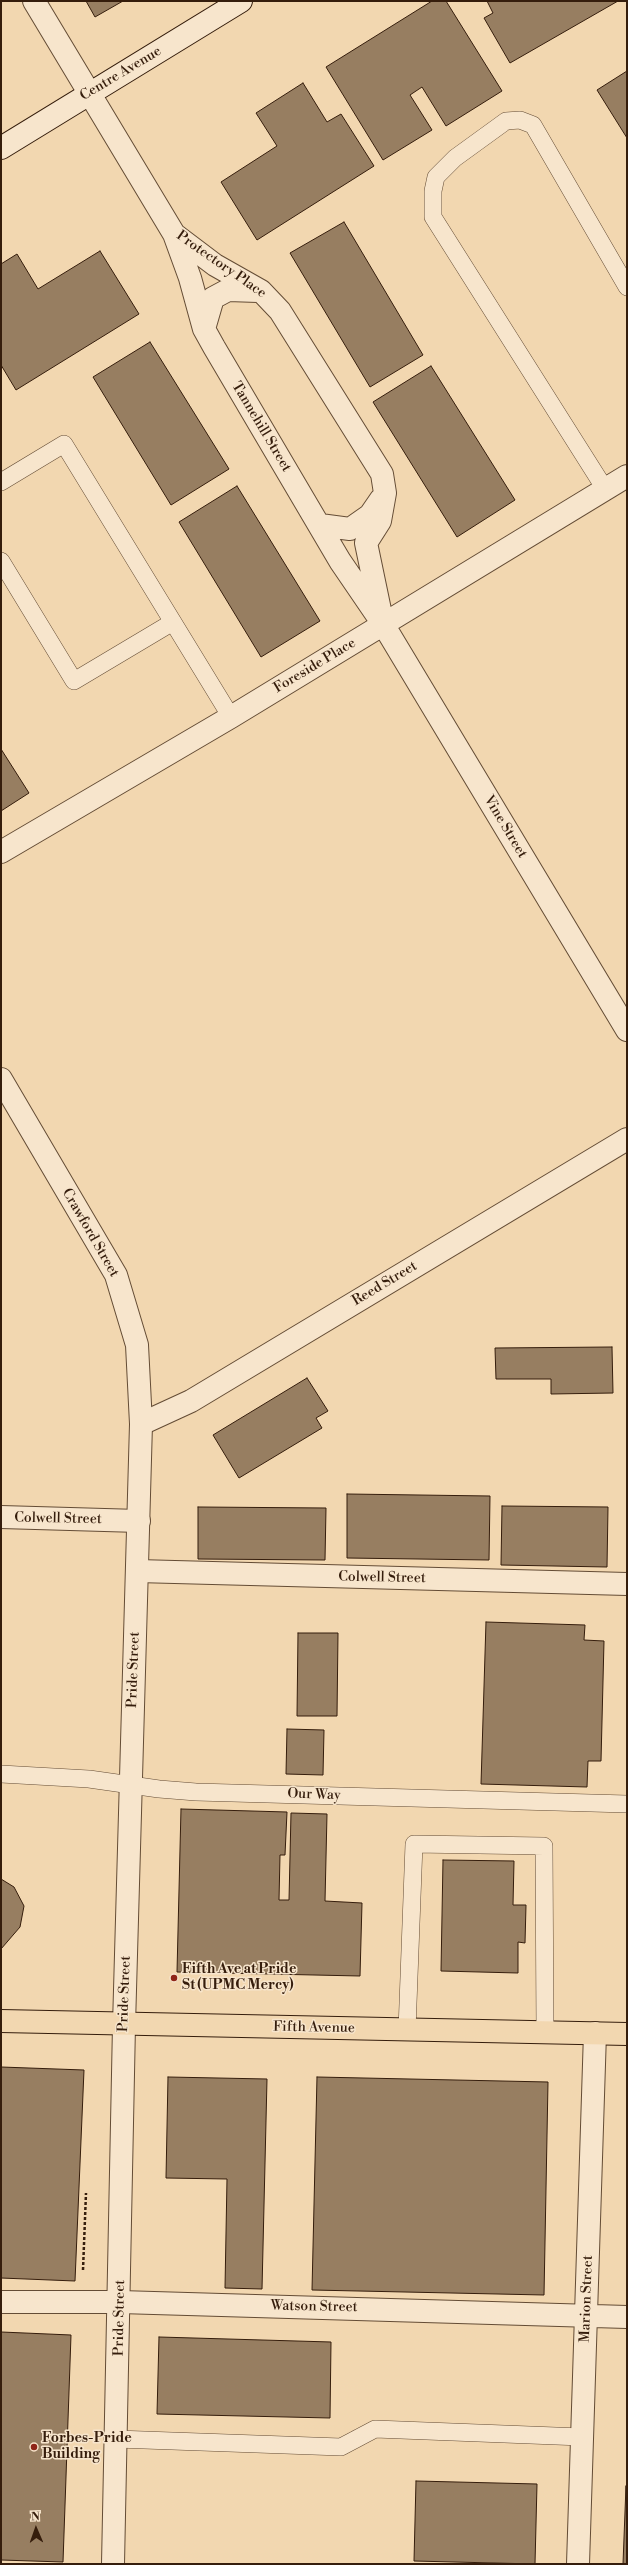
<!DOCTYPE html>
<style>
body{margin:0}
#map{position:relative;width:628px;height:2565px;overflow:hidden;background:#f2d7b0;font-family:"Libre Bodoni",serif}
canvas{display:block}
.frame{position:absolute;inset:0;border:2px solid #351d0c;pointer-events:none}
.north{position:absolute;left:16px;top:2509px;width:40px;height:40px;-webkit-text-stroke:3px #f7e5cc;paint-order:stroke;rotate:358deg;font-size:11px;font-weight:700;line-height:16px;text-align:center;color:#351d0c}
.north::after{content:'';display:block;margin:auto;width:14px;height:18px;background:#351d0c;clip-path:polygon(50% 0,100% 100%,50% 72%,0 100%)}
</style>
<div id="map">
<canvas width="628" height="2565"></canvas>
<div class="frame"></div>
<div class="north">N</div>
</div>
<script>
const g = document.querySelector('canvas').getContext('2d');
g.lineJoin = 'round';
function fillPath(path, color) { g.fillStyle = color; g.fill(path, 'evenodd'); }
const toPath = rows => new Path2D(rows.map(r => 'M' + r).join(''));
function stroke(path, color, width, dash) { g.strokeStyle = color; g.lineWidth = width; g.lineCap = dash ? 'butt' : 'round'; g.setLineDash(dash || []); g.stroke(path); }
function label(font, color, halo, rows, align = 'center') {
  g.font = font + ' "Libre Bodoni",serif'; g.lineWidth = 3; g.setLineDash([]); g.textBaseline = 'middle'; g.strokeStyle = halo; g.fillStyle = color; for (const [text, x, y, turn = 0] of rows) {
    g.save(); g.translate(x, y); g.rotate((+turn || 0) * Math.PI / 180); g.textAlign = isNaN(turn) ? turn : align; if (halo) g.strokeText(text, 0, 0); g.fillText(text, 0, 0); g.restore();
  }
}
const building = toPath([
 [86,1,123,1,95,17,86,1],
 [432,1,446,1,502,91,446,126,422,87,410,95,432,130,383,160,326,67,432,1],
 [487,1,618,1,510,63,484,18,493,13,487,1],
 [627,71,627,138,597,90,627,71],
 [303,83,327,122,341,114,374,166,257,240,221,182,277,146,256,113,303,83],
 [344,222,423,355,370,387,290,253,344,222],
 [100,251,139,314,16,390,1,365,1,264,17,254,38,289,100,251],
 [150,342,229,469,171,505,93,377,150,342],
 [431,366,515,500,457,537,373,402,431,366],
 [237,486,320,621,261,657,179,522,237,486],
 [1,749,29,793,1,811,1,749],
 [612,1347,613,1393,551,1394,551,1379,496,1379,495,1348,612,1347],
 [307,1378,328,1411,316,1418,322,1428,239,1478,213,1435,307,1378],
 [347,1494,490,1496,489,1560,347,1558,347,1494],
 [502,1506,608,1507,607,1567,501,1565,502,1506],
 [198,1507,326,1508,325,1560,198,1559,198,1507],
 [486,1622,585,1625,584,1640,604,1641,601,1761,588,1761,587,1787,481,1784,486,1622],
 [298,1633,338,1633,337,1716,297,1716,298,1633],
 [287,1729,324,1730,323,1775,286,1774,287,1729],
 [181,1809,287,1812,285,1855,280,1855,279,1900,289,1900,291,1813,327,1814,325,1901,362,1903,360,1976,177,1972,181,1809],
 [443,1860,514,1861,513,1905,526,1905,525,1943,518,1942,518,1973,441,1971,443,1860],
 [1,1879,14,1887,24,1906,20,1927,1,1949,1,1879],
 [1,2067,84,2070,75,2281,1,2278,1,2067],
 [168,2077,267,2079,262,2289,225,2288,227,2179,166,2178,168,2077],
 [317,2077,548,2082,544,2295,312,2290,317,2077],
 [1,2332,71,2335,63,2562,1,2560,1,2332],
 [159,2337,331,2342,330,2418,157,2414,159,2337],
 [416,2481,537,2484,535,2564,414,2561,416,2481],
 [626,2486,627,2564,623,2564,626,2486]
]);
fillPath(building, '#977e61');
stroke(building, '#351d0c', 1);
const service = toPath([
 [1,482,64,444,231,717],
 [605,489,433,217,433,191,436,177,455,158,506,121,520,120,533,125,627,287],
 [1,561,74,681,173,622],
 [1,1774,89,1779,159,1789,196,1792,627,1804],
 [407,2030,414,1844,544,1846,545,2032],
 [116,2439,341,2447,375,2429,582,2437]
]);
const minor = toPath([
 [34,1,174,234,215,265,261,291,280,311,382,474,385,493,380,521,366,543,381,615],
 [174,234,190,278,204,329,214,347,340,561,383,624,627,1030],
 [204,329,213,298,228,290,258,291],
 [320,525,350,529,370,515,381,499],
 [1,852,231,717,627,476],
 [141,1424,191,1401,627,1139],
 [1,1517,139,1521],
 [137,1571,627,1584],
 [1,2302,120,2302,627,2317],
 [578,2564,595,2033]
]);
const tertiary = toPath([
 [1,1079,116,1275,137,1345,141,1424,124,2025,113,2564]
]);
const secondary = toPath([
 [1,148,241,1]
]);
const primary = toPath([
 [1,2021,627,2034]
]);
stroke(service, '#644c35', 18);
stroke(minor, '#644c35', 24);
stroke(tertiary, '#644c35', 24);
stroke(secondary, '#351d0c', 24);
stroke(primary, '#351d0c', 24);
stroke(toPath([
 [83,2270,86,2193]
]), '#351d0c', 2.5, [3, 2]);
stroke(service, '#f7e5cc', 17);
stroke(minor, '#f7e5cc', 22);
stroke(tertiary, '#f7e5cc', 22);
stroke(secondary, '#f7e5cc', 22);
stroke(primary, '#f2d7b0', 22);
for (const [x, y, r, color] of [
 [174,1978,4,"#8f2418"],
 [34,2447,4,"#8f2418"]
]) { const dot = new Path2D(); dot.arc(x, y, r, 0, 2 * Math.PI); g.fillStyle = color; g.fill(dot); stroke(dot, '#f7e5cc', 1.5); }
label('14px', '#351d0c', '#f7e5cc', [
 ["Centre Avenue",121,74,-31],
 ["Protectory Place",221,265,35],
 ["Tannehill Street",261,427,59],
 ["Foreside Place",315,666,-31],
 ["Vine Street",505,827,59],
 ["Crawford Street",90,1233,60],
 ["Reed Street",385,1284,-31],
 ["Colwell Street",58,1519,1],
 ["Colwell Street",382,1578,1],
 ["Pride Street",134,1670,-88],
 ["Our Way",314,1795,2],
 ["Pride Street",125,1994,-88],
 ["Fifth Avenue",314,2028,1],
 ["Marion Street",587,2299,-88],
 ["Watson Street",314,2307,1],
 ["Pride Street",120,2318,-89]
]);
label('bold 14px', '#351d0c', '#f7e5cc', [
 ["Fifth Ave at Pride",182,1970],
 ["St (UPMC Mercy)",182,1986],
 ["Forbes-Pride",42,2439],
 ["Building",42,2455]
], 'left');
</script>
